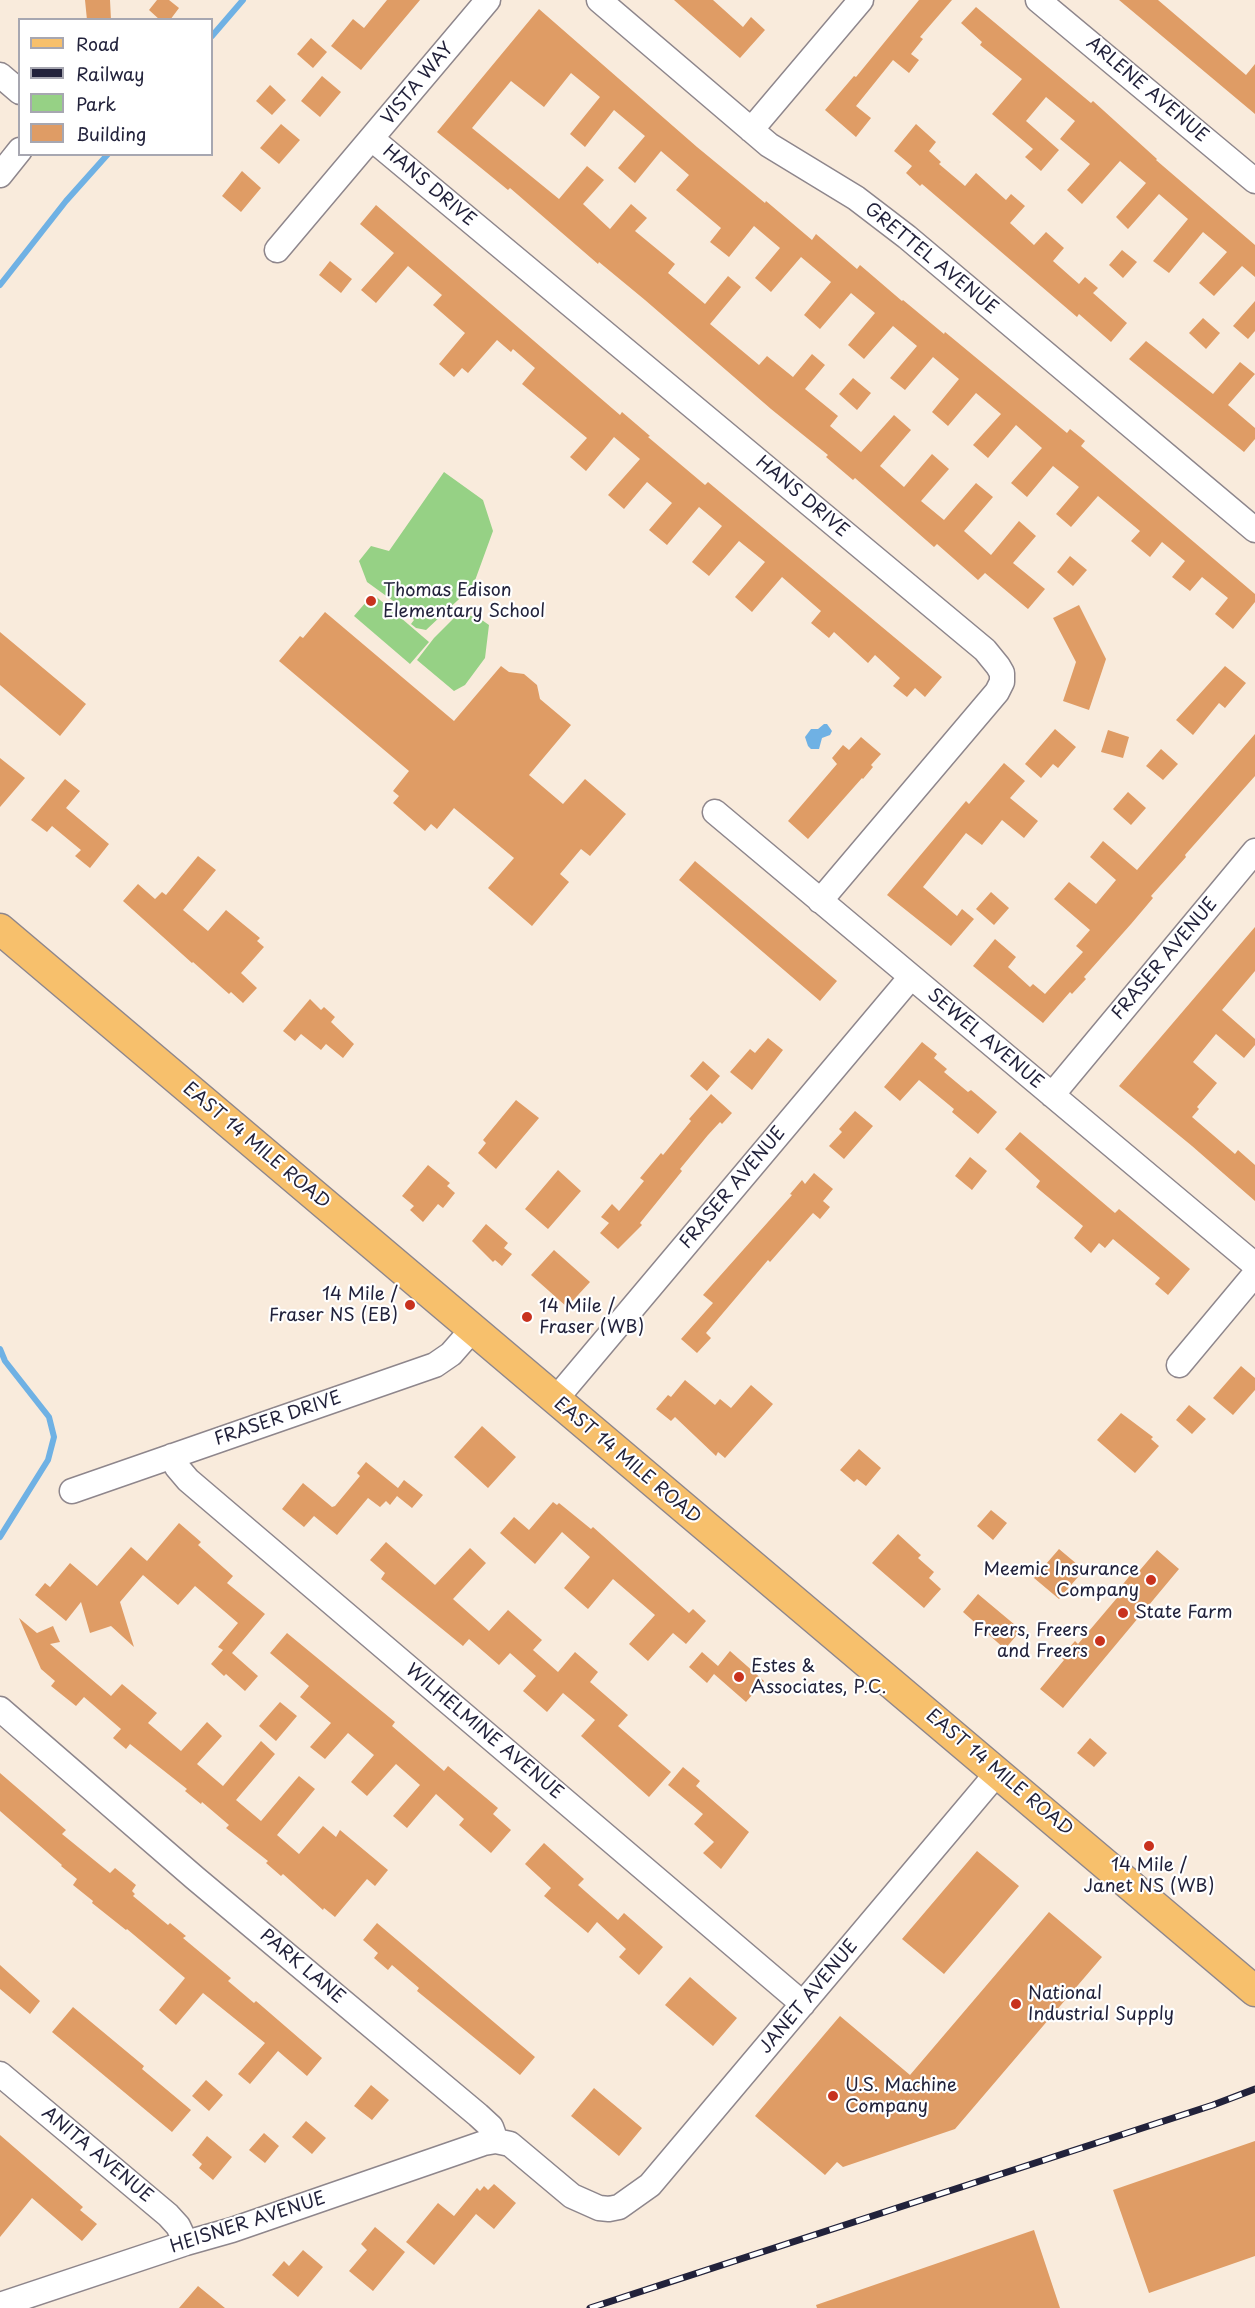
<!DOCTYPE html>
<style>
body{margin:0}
#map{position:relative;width:1255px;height:2308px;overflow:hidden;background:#f9ebdc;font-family:"Playpen Sans",sans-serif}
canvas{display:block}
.legend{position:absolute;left:18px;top:18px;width:195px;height:138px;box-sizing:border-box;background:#fff;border:2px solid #a7a7b1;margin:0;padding:8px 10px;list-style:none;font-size:18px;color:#22223b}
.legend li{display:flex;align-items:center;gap:12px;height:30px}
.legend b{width:30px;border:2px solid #a7a7b1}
</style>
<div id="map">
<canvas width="1255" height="2308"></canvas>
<ul class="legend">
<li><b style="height:8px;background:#f7c06c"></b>Road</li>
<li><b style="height:8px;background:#22223b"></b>Railway</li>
<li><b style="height:16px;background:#96d185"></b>Park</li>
<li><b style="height:16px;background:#df9c65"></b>Building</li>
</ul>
</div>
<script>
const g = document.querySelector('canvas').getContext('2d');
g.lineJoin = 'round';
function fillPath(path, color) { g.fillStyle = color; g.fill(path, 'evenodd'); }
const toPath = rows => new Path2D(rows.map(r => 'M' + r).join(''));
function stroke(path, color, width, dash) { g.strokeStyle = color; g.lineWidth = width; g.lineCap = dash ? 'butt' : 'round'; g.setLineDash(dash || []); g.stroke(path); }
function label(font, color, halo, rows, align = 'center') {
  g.font = font + ' "Playpen Sans",sans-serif'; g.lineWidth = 4.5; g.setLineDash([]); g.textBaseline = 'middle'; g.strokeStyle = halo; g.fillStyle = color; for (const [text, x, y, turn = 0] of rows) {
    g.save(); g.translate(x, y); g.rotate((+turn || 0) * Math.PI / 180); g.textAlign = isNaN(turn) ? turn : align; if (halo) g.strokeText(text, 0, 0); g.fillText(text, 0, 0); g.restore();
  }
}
fillPath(toPath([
 [444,472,483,500,493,531,473,586,426,630,416,628,411,624,414,620,407,611,367,582,359,561,371,546,389,551],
 [373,594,429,642,410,664,354,616],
 [459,613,479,618,489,625,485,658,465,685,454,691,417,660,434,638]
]), '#96d185');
fillPath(toPath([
 [824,724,827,724,832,731,830,735,822,738,819,749,811,749,808,746,805,737,811,729,818,729]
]), '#6fb1e4');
stroke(toPath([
 [212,36,243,0],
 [0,285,66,201,108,154],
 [0,1349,5,1361,49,1417,54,1437,48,1460,0,1537]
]), '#6fb1e4', 6);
fillPath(toPath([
 [85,0,110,0,111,20,87,20],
 [157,0,169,0,179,8,170,20,160,20,149,10],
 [387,0,420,0,361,70,331,46,353,19,364,28],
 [674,0,713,0,743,27,751,17,765,30,740,58],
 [919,0,952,0,920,37,923,39,911,54,919,60,909,73,893,60,856,106,871,118,856,137,825,110,854,76,856,77],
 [1119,0,1158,0,1246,75,1255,64,1255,114],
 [976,7,1091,103,1093,101,1157,159,1156,160,1255,245,1255,277,1242,266,1214,296,1199,283,1227,252,1203,232,1169,273,1153,261,1188,219,1159,194,1128,229,1116,217,1146,183,1120,161,1082,204,1067,190,1090,164,1060,139,1075,121,1046,97,1026,121,1059,150,1041,171,1025,157,1033,149,992,114,1022,79,980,45,982,42,961,23],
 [539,9,697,147,765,203,766,201,812,240,816,234,857,269,860,265,902,301,903,300,944,334,945,332,1067,433,1070,429,1085,441,1081,446,1255,594,1255,602,1233,629,1215,614,1228,598,1202,577,1190,591,1172,577,1185,561,1162,542,1150,557,1131,541,1140,531,1098,496,1071,527,1056,514,1079,487,1053,466,1027,497,1011,483,1042,448,1016,425,988,458,973,445,1001,414,976,393,948,426,932,412,959,379,933,357,905,390,890,378,917,346,893,326,864,359,848,345,875,313,851,293,820,329,804,315,831,282,801,257,771,292,755,278,780,248,754,226,729,257,710,242,721,228,676,190,689,175,661,151,635,183,618,168,645,136,614,110,585,147,570,134,600,97,571,73,544,107,511,81,472,128,559,199,587,166,604,180,583,204,610,229,631,204,647,218,635,231,675,264,668,273,705,304,728,276,741,287,710,324,759,365,767,356,793,377,812,354,825,365,805,389,838,416,830,426,861,452,894,415,911,430,880,466,904,487,932,454,949,469,921,501,944,520,976,483,993,497,964,531,991,555,1019,521,1036,536,1013,563,1045,589,1028,609,985,573,978,580,937,544,934,547,855,478,853,480,826,457,828,455,771,409,645,300,599,262,598,264,510,188,508,190,437,132],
 [311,38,327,52,313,68,297,54],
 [322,76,341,92,320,117,301,101],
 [270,85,286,100,272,115,256,101],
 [281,124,300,140,279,164,260,148],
 [916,124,936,142,929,151,941,162,939,164,965,186,976,173,1006,200,1011,194,1025,206,1010,223,1034,245,1046,232,1064,248,1053,261,1079,284,1085,277,1098,288,1093,293,1127,323,1111,342,1079,314,1077,317,922,184,920,186,906,173,912,166,894,151],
 [242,171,261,188,241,212,222,196],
 [376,205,620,415,622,412,650,436,648,437,705,485,708,482,942,677,925,697,915,688,907,697,893,686,900,678,875,655,868,663,834,632,829,638,811,623,821,611,782,577,752,612,735,597,765,562,739,541,709,576,692,562,722,526,699,507,667,545,649,530,672,503,647,482,624,509,608,495,640,459,614,437,586,471,570,457,587,438,522,384,535,368,513,349,511,352,497,340,468,373,462,368,454,377,439,364,465,333,433,305,442,295,408,266,376,303,361,290,394,253,360,224],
 [1122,250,1137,262,1123,278,1109,265],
 [330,261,352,279,341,293,319,275],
 [1255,301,1255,331,1248,339,1233,326],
 [1203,318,1220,333,1206,349,1189,333],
 [1146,341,1213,394,1240,362,1255,374,1228,405,1255,428,1255,439,1244,452,1129,359],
 [853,378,871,393,857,410,839,394],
 [1070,556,1087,570,1073,586,1057,572],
 [1079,605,1106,659,1089,710,1063,701,1076,662,1053,618],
 [325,612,454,721,501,666,509,672,524,674,537,685,540,699,571,725,529,775,563,804,585,779,626,814,590,856,581,849,560,874,569,882,532,926,488,888,514,858,454,808,437,829,431,824,425,831,393,803,399,796,393,791,409,771,279,661,300,636,303,638],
 [0,632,86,704,60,736,0,685],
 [1225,666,1246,683,1225,708,1219,703,1193,735,1176,720],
 [1055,729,1076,747,1058,768,1053,764,1041,778,1025,764],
 [1108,730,1129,737,1123,758,1101,752],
 [1255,734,1255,776,1185,855,1186,857,1151,896,1153,898,1131,924,1084,977,1086,979,1072,994,1070,992,1043,1023,973,966,995,939,1016,957,1008,967,1030,987,1033,984,1045,994,1083,952,1076,946,1090,930,1054,899,1069,882,1096,904,1116,880,1090,857,1103,841,1137,870],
 [861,737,881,754,871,765,873,767,863,779,862,778,808,839,788,821,837,764,832,758,843,745,849,750],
 [1161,749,1178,764,1163,780,1146,766],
 [0,758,25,778,0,807],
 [1004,763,1025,781,1010,798,1038,821,1024,838,1002,820,982,845,966,833,923,887,957,916,962,909,974,919,951,946,887,895,966,801,969,804],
 [65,779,80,791,66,808,109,844,90,868,75,856,81,850,52,826,47,832,31,820],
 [1128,792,1146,808,1131,825,1113,809],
 [198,856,216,870,183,910,208,931,226,910,260,938,257,941,264,947,241,973,257,988,243,1003,231,992,229,994,193,962,192,963,123,901,138,884,155,899,162,892,166,895],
 [695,861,837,981,820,1001,679,880],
 [991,892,1009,908,994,925,976,909],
 [1255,927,1255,971,1222,1010,1255,1039,1255,1045,1244,1058,1216,1034,1193,1062,1217,1083,1197,1107,1199,1109,1192,1117,1235,1154,1238,1150,1255,1165,1255,1201,1192,1146,1119,1086],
 [310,999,321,1010,324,1007,335,1017,331,1022,354,1044,343,1058,326,1044,321,1050,301,1034,295,1041,283,1031],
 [768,1038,783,1050,752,1090,730,1072,750,1049,755,1053],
 [922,1042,937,1054,934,1058,947,1069,944,1072,968,1092,971,1090,997,1112,978,1134,952,1112,954,1109,919,1080,900,1101,884,1087],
 [703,1061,720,1076,707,1091,690,1076],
 [711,1094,732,1113,722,1124,720,1122,708,1135,680,1169,682,1171,640,1223,642,1225,618,1249,600,1233,609,1223,601,1217,612,1204,619,1211,644,1181,640,1178,661,1153,663,1155,691,1121,689,1119],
 [516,1100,539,1118,496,1169,478,1153,486,1143,483,1140],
 [855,1111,873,1126,844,1159,829,1146,842,1132,839,1129],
 [1020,1132,1115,1213,1119,1209,1190,1269,1168,1295,1155,1284,1160,1278,1113,1239,1105,1248,1099,1243,1091,1253,1074,1238,1083,1226,1036,1187,1040,1181,1005,1149],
 [970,1157,987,1171,972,1190,955,1176],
 [428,1165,450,1183,447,1186,455,1193,443,1208,438,1204,423,1222,410,1210,414,1206,402,1196],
 [558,1170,581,1191,548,1229,525,1209],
 [814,1173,833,1189,823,1201,830,1207,820,1219,813,1213,770,1262,768,1260,706,1333,711,1338,697,1353,681,1339,713,1303,703,1295,792,1195,790,1194,802,1180,805,1184],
 [486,1224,508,1243,504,1248,512,1254,502,1266,495,1260,493,1262,472,1241],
 [554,1250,590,1282,567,1307,531,1275],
 [1241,1366,1255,1378,1255,1390,1233,1415,1213,1398],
 [685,1380,715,1405,720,1399,731,1408,751,1385,773,1404,725,1458,718,1452,716,1456,675,1417,671,1421,656,1409,668,1395,671,1397],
 [1189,1405,1206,1419,1192,1434,1176,1420],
 [1121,1413,1153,1437,1151,1439,1159,1446,1135,1473,1097,1440],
 [482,1426,516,1457,488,1488,454,1457],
 [859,1449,881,1468,866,1486,857,1479,854,1482,840,1470],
 [366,1462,398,1488,404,1480,423,1495,412,1508,397,1496,390,1505,386,1501,380,1507,368,1498,337,1535,314,1516,304,1527,282,1509,303,1483,332,1507,335,1506,360,1476,357,1473],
 [553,1502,557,1505,559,1503,591,1529,593,1527,689,1613,693,1609,706,1621,686,1644,673,1633,648,1661,629,1644,655,1615,613,1579,588,1609,564,1588,590,1557,562,1532,535,1564,500,1533,514,1517,529,1530],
 [991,1510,1007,1523,993,1540,977,1526],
 [179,1523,201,1542,198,1545,233,1576,227,1583,265,1614,232,1653,258,1676,245,1691,226,1674,224,1676,211,1664,223,1650,218,1647,238,1623,195,1586,178,1605,143,1575,120,1602,134,1647,111,1626,90,1633,81,1602,66,1621,35,1595,45,1583,50,1587,70,1563,97,1586,131,1547,147,1561],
 [898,1534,921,1555,918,1558,934,1572,929,1578,941,1589,924,1608,872,1563],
 [386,1542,435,1585,470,1548,486,1563,453,1599,489,1631,508,1610,542,1640,533,1650,558,1672,575,1652,598,1672,590,1682,628,1715,618,1726,671,1772,649,1797,581,1736,595,1720,563,1693,547,1712,523,1691,536,1676,510,1653,499,1665,469,1639,463,1646,381,1579,385,1573,370,1560],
 [1059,1549,1084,1570,1059,1599,1034,1578],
 [1157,1550,1179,1569,1063,1708,1040,1689,1064,1660,1061,1657,1075,1641,1078,1644,1122,1592,1119,1589,1132,1573,1135,1576],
 [978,1594,1021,1630,1005,1649,963,1612],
 [19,1618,37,1633,53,1626,60,1642,50,1644,111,1696,122,1684,157,1713,148,1723,181,1751,207,1722,222,1736,197,1764,223,1786,261,1741,275,1754,236,1800,261,1821,299,1776,315,1789,277,1835,299,1854,323,1826,336,1837,340,1830,388,1870,375,1886,367,1879,335,1917,324,1908,323,1910,283,1874,281,1876,266,1863,268,1861,226,1828,229,1825,202,1802,201,1804,185,1791,187,1789,130,1744,126,1749,113,1738,121,1729,84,1697,76,1706,51,1686,55,1681,41,1669],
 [287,1633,395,1722,392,1726,444,1771,448,1766,498,1808,493,1814,511,1830,491,1853,459,1825,464,1819,436,1794,407,1828,393,1816,420,1785,396,1764,367,1796,351,1782,374,1755,348,1733,325,1759,310,1747,331,1723,300,1697,309,1686,270,1653],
 [730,1651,764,1681,746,1702,714,1674,707,1683,689,1667,702,1652,718,1666],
 [280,1702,297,1716,276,1741,259,1726],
 [1090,1738,1107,1753,1094,1767,1077,1753],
 [683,1767,700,1781,696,1786,749,1832,721,1869,703,1853,714,1842,694,1824,703,1814,668,1785],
 [0,1773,66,1830,62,1834,110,1873,115,1868,136,1885,132,1891,135,1894,133,1896,168,1925,170,1923,186,1936,183,1938,231,1978,228,1981,254,2003,256,2001,322,2058,307,2076,278,2051,250,2084,238,2074,265,2043,203,1993,176,2025,159,2010,185,1978,127,1929,126,1930,92,1903,93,1901,73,1885,77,1879,61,1866,62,1865,0,1811],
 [544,1843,584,1879,578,1885,618,1920,624,1913,663,1947,639,1975,619,1957,626,1949,597,1922,588,1933,544,1896,551,1888,525,1864],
 [977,1851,1019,1886,944,1974,902,1939],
 [1049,1912,1102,1957,955,2129,843,2167,837,2162,825,2175,755,2116,840,2016,910,2075],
 [377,1923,535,2057,520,2075,417,1991,419,1988,392,1965,388,1970,374,1958,378,1953,363,1940],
 [0,1965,40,2001,30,2014,0,1989],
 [690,1977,737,2018,713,2046,665,2005],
 [73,2007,144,2066,142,2069,191,2110,172,2132,52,2032],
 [206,2080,223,2095,209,2111,192,2096],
 [371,2085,389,2100,372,2120,354,2106],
 [594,2088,642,2128,619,2156,571,2116],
 [306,2121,326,2138,312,2154,292,2137],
 [264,2133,279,2146,265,2163,249,2150],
 [0,2135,83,2207,80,2210,97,2224,82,2241,32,2198,0,2237],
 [207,2136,232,2157,213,2180,199,2168,202,2164,192,2155],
 [1255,2141,1255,2256,1149,2293,1113,2190],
 [494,2184,516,2203,494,2229,476,2214,434,2265,406,2242,438,2203,454,2216,477,2188,480,2191,484,2186,488,2190],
 [375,2227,405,2252,373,2291,349,2271,367,2250,361,2244],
 [1034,2230,1060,2308,817,2308,816,2305],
 [303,2250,323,2267,298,2297,272,2275,284,2261,289,2266],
 [198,2286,225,2308,179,2308]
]), '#df9c65');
const minor = toPath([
 [599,0,769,145,856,198,907,237,1255,530],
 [1038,0,1255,181],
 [0,75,20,92],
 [751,130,861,0],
 [372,139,985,650,998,666,1002,673,1002,682,997,692,820,901],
 [0,175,20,150],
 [277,250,488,0],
 [715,812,1255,1265],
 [1052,1095,1255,851],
 [1179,1365,1255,1274],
 [555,1400,911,977],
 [172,1456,177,1467,188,1480,803,2004],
 [72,1491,435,1365,451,1354,472,1330],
 [0,1709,195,1878,478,2115,491,2127,496,2141,510,2144,572,2196,599,2208,609,2209,619,2207,650,2185,998,1772],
 [0,2074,168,2215,178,2226,186,2243],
 [0,2305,186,2243,232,2230,484,2143,496,2141]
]);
const major = toPath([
 [0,929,1255,1991]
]);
stroke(minor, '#8e868c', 27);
stroke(major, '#8e868c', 33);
stroke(minor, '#fff', 24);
stroke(major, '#f7c06c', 30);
const rail = toPath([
 [590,2308,1213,2105,1255,2089]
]);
stroke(rail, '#22223b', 7);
stroke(rail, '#fff', 4.5, [14]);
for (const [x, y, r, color] of [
 [371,601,6,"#c8321e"],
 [410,1305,6,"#c8321e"],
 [527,1317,6,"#c8321e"],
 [1151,1580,6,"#c8321e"],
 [1123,1613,6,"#c8321e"],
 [1100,1641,6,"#c8321e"],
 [739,1677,6,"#c8321e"],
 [1149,1846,6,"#c8321e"],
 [1016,2004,6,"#c8321e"],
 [833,2096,6,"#c8321e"]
]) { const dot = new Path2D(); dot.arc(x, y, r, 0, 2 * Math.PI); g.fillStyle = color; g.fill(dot); stroke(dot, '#fff', 2); }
label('18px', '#22223b', '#fff', [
 ["VISTA WAY",418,84,-50],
 ["ARLENE AVENUE",1147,90,40],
 ["HANS DRIVE",429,186,40],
 ["GRETTEL AVENUE",931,259,39],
 ["HANS DRIVE",802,497,40],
 ["FRASER AVENUE",1165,959,-50],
 ["SEWEL AVENUE",985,1039,40],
 ["EAST 14 MILE ROAD",256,1146,40],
 ["FRASER AVENUE",733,1188,-50],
 ["FRASER DRIVE",278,1419,-19],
 ["EAST 14 MILE ROAD",627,1461,40],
 ["WILHELMINE AVENUE",484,1732,40],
 ["EAST 14 MILE ROAD",999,1773,40],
 ["PARK LANE",302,1967,40],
 ["JANET AVENUE",809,1997,-50],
 ["ANITA AVENUE",97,2155,40],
 ["HEISNER AVENUE",248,2223,-18]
]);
label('18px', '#22223b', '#fff', [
 ["Thomas Edison",383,591],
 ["Elementary School",383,612],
 ["14 Mile /",398,1295,"right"],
 ["Fraser NS (EB)",398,1316,"right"],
 ["14 Mile /",539,1307],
 ["Fraser (WB)",539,1328],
 ["Meemic Insurance",1139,1570,"right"],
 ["Company",1139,1591,"right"],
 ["State Farm",1135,1613],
 ["Freers, Freers",1088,1631,"right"],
 ["and Freers",1088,1652,"right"],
 ["Estes &",751,1667],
 ["Associates, P.C.",751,1688],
 ["14 Mile /",1149,1866,"center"],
 ["Janet NS (WB)",1149,1887,"center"],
 ["National",1028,1994],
 ["Industrial Supply",1028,2015],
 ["U.S. Machine",845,2086],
 ["Company",845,2107]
], 'left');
</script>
